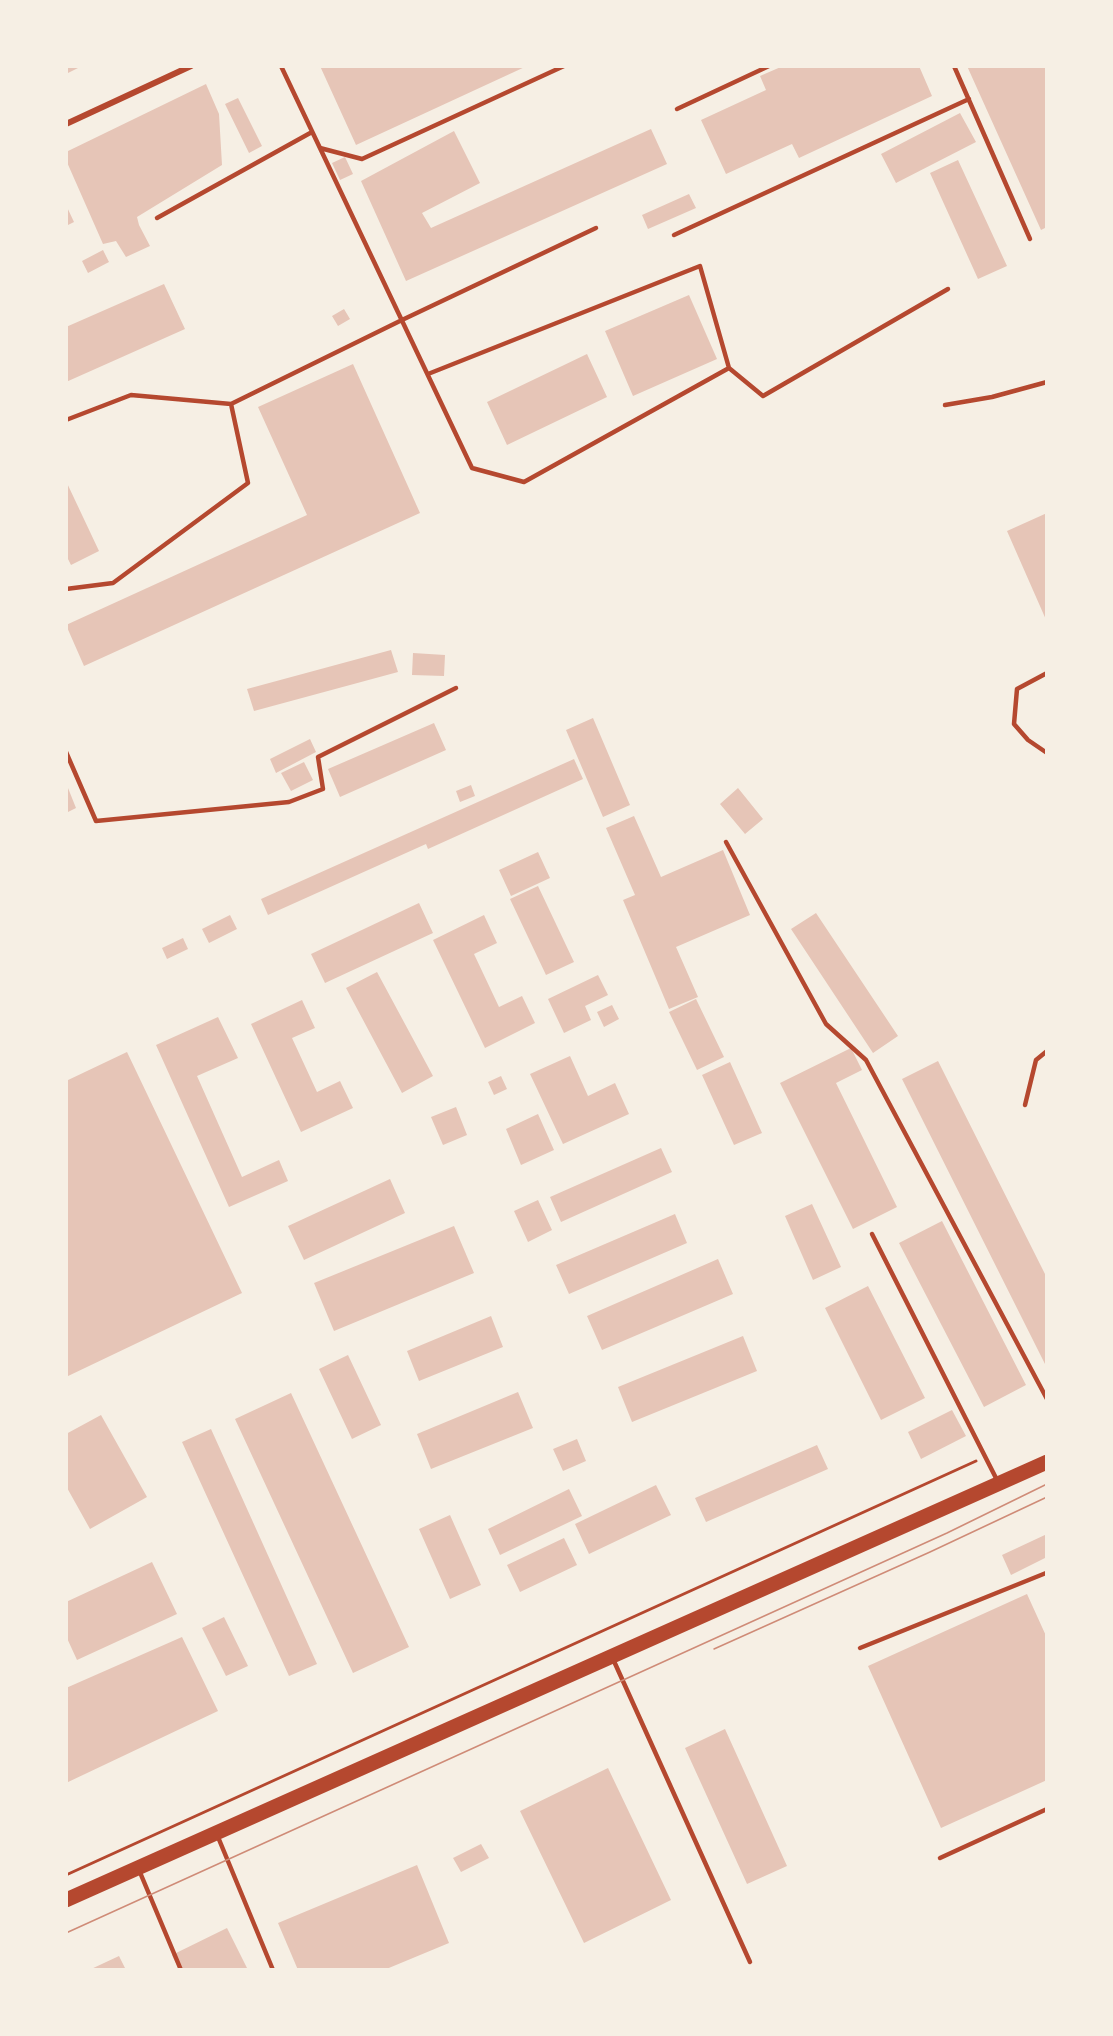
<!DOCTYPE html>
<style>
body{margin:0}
#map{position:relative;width:1113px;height:2036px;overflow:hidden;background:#f6efe4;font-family:Helvetica,sans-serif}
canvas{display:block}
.frame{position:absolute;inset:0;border:68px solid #f6efe4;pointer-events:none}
</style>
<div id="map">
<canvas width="1113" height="2036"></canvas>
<div class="frame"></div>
</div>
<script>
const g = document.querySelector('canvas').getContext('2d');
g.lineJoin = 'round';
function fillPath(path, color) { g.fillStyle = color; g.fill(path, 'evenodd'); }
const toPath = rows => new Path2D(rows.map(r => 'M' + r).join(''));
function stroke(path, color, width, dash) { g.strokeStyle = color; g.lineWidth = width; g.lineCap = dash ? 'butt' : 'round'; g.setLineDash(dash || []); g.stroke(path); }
fillPath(toPath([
 [66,66,82,66,66,74],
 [320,66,527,66,356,145],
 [783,66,919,66,932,96,799,158,792,144,726,174,701,120,766,90,760,76],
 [967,66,1047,66,1047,227,1041,230],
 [206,84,219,114,222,165,137,217,139,225,150,246,126,257,116,241,103,244,66,160,66,152],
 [238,98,262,146,249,153,225,104],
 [960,113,976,142,896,183,881,154],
 [651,129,667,164,406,281,361,181,454,131,480,183,422,213,431,228],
 [345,157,353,174,340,180,332,163],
 [958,160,1007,266,978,279,930,173],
 [689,194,696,208,648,229,642,215],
 [66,205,74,222,66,226],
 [103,250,109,262,88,273,82,261],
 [164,284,185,329,66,382,66,327],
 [689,295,717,359,633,396,605,331],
 [344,309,350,319,338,326,332,316],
 [587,354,607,397,507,445,487,402],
 [353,364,420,513,84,666,66,625,307,515,258,407],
 [66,481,99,551,71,565,66,555],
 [1047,513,1047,622,1007,531],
 [391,650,398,672,254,711,247,689],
 [413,653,445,655,444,676,412,675],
 [593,718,630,805,603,817,566,730],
 [434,723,446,750,340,797,328,769],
 [310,739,316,752,276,773,270,759],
 [574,759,583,779,428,849,426,844,268,915,261,899],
 [304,762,313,780,291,791,281,773],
 [66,783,76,808,66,813],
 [471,785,475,796,460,802,456,791],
 [738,788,763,819,745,834,720,804],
 [634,816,661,877,723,850,750,915,676,947,698,997,669,1009,623,900,635,895,606,828],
 [538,852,550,878,511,896,499,870],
 [538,886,574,962,546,975,510,899],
 [419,903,433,933,325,983,311,954],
 [816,913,898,1036,873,1053,791,929],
 [230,915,237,929,209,943,202,929],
 [484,915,497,943,474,954,499,1007,522,996,535,1023,485,1048,433,940],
 [183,938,188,949,167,959,162,948],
 [377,972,433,1076,402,1093,346,988],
 [598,975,608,995,585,1006,591,1020,564,1033,548,999],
 [696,999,724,1057,697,1070,669,1012],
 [302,1000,315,1028,292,1038,317,1092,340,1081,353,1108,301,1132,251,1024],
 [612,1005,619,1019,604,1027,597,1012],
 [218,1017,238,1058,197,1076,242,1177,279,1160,288,1181,229,1207,156,1045],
 [851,1048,862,1070,836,1083,897,1207,853,1229,780,1083],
 [127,1052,242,1293,66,1377,66,1081],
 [570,1056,588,1096,615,1083,629,1114,563,1144,530,1074],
 [938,1061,1047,1278,1047,1368,902,1079],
 [730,1062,762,1133,734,1145,702,1075],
 [501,1076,507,1089,494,1095,488,1082],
 [456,1107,467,1135,443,1145,431,1117],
 [538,1114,554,1150,521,1165,506,1129],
 [661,1148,672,1172,561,1222,550,1197],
 [390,1179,405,1213,304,1260,288,1226],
 [538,1200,552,1230,528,1242,514,1211],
 [812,1204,841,1267,813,1280,785,1216],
 [675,1214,687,1243,569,1294,556,1265],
 [942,1221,1026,1385,984,1407,899,1243],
 [454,1226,474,1273,334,1331,314,1283],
 [718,1259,733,1294,602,1350,587,1316],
 [868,1286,925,1398,881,1420,825,1308],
 [491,1316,503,1347,419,1381,407,1351],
 [743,1336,757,1371,632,1422,618,1387],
 [348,1355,381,1425,352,1439,319,1369],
 [518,1392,533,1428,431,1469,417,1434],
 [291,1393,409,1647,353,1673,235,1419],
 [952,1410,966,1436,921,1459,908,1432],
 [101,1415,147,1497,90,1529,66,1486,66,1434],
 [211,1429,317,1664,289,1676,182,1442],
 [577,1439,586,1461,563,1471,553,1449],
 [817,1445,828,1469,706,1522,695,1498],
 [656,1485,671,1515,589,1554,575,1524],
 [569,1489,582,1516,500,1555,488,1529],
 [450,1515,481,1585,450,1599,419,1529],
 [1047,1534,1047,1557,1011,1575,1002,1555],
 [564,1538,577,1565,520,1592,507,1565],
 [152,1562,177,1614,77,1660,66,1636,66,1602],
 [1027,1594,1047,1638,1047,1780,941,1828,868,1666],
 [224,1617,248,1666,226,1676,202,1628],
 [182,1637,218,1711,66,1783,66,1688],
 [725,1729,787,1866,747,1884,685,1748],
 [608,1768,671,1900,584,1943,520,1811],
 [481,1844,489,1858,461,1872,453,1858],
 [417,1865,449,1943,384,1970,298,1970,278,1923],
 [227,1928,248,1970,179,1970,172,1955],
 [119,1956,126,1970,89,1970]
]), '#e6c5b7');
stroke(toPath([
 [66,1875,976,1461]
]), '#b5482f', 3);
stroke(toPath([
 [281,66,472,468,524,482,729,368,763,396,948,289],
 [954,66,1030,239],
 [677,109,769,66],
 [320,148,362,159,564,66],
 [157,218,312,132],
 [674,235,969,99],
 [428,374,700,266,729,368],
 [945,405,992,397,1047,382],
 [66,420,131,395,231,404,402,320,596,228],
 [66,589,113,583,248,483,231,404],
 [1047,673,1017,689,1014,724,1028,740,1047,753],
 [66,752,96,821,289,802,323,789,318,757,456,688],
 [726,842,826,1024,866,1060,1047,1399],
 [1025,1105,1036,1060,1047,1051],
 [872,1234,997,1480],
 [860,1648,1046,1573],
 [613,1659,750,1962],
 [218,1837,273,1970],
 [940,1858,1047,1809],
 [139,1870,181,1970]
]), '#b5482f', 4.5);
stroke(toPath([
 [66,124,191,66]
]), '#b5482f', 6);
stroke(toPath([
 [66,1900,1047,1462]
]), '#b5482f', 15);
stroke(toPath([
 [714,1649,930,1552,1047,1497],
 [66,1933,947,1533,1047,1484]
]), '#cf8b77', 1.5);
</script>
